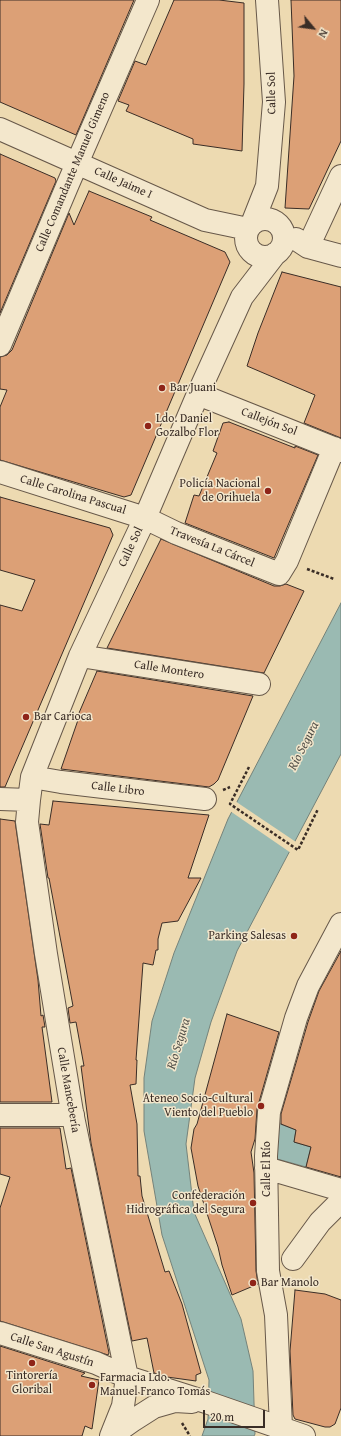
<!DOCTYPE html>
<meta charset="utf-8">
<style>
body{margin:0}
#map{position:relative;width:341px;height:1436px;overflow:hidden;background:#eddab1;font-family:"Gentium Book Plus",serif}
canvas{display:block}
.north{position:absolute;left:293px;top:8px;width:40px;height:40px;-webkit-text-stroke:3px #f3e7cc;paint-order:stroke;rotate:119deg;font-size:11px;font-weight:700;line-height:16px;text-align:center;color:#3a2d26}
.north::after{content:'';display:block;margin:auto;width:14px;height:18px;background:#3a2d26;clip-path:polygon(50% 0,100% 100%,50% 72%,0 100%)}
.scale{position:absolute;left:203px;top:1410px;width:62px;height:18px;box-sizing:border-box;border:2px solid #3a2d26;border-top:0;padding-left:5px;font-size:12px;line-height:14px;white-space:nowrap;color:#3a2d26;-webkit-text-stroke:3px #f3e7cc;paint-order:stroke}
</style>
<div id="map">
<canvas width="341" height="1436"></canvas>
<div class="north">N</div>
<div class="scale">20 m</div>
</div>
<script>
const g = document.querySelector('canvas').getContext('2d');
g.lineJoin = 'round';
function fillPath(path, color) { g.fillStyle = color; g.fill(path, 'evenodd'); }
const toPath = rows => new Path2D(rows.map(r => 'M' + r).join(''));
function stroke(path, color, width, dash) { g.strokeStyle = color; g.lineWidth = width; g.lineCap = dash ? 'butt' : 'round'; g.setLineDash(dash || []); g.stroke(path); }
function label(font, color, halo, rows, align = 'center') {
  g.font = font + ' "Gentium Book Plus",serif'; g.lineWidth = 3; g.setLineDash([]); g.textBaseline = 'middle'; g.strokeStyle = halo; g.fillStyle = color; for (const [text, x, y, turn = 0] of rows) {
    g.save(); g.translate(x, y); g.rotate((+turn || 0) * Math.PI / 180); g.textAlign = isNaN(turn) ? turn : align; if (halo) g.strokeText(text, 0, 0); g.fillText(text, 0, 0); g.restore();
  }
}
const water = toPath([
 [341,603,341,754,237,951,211,1022,195,1078,186,1144,194,1212,241,1319,253,1371,255,1434,254,1436,202,1436,208,1419,209,1380,162,1235,144,1131,144,1078,152,1021,174,953,228,819,341,603],
 [275,1122,296,1130,294,1142,311,1147,306,1167,270,1157,275,1122]
]);
fillPath(water, '#9abab2');
stroke(water, '#74827a', 1);
fillPath(toPath([
 [235,801,296,842,291,853,230,811]
]), '#eddab1');
const building = toPath([
 [0,0,134,0,76,135,0,102,0,0],
 [174,0,219,0,244,3,244,84,242,151,193,144,193,139,126,111,129,105,118,101,135,61,146,65,174,0],
 [291,0,341,0,341,141,309,209,285,208,294,76,291,0],
 [0,154,55,178,56,181,0,313,0,154],
 [89,191,152,217,150,220,225,252,230,262,131,495,124,497,0,460,0,407,7,390,0,389,0,357,7,355,12,350,69,213,74,225,89,191],
 [282,272,341,287,341,438,304,423,315,395,247,366,258,333,282,272],
 [229,422,295,448,295,446,318,455,274,558,185,523,194,495,199,496,217,453,213,451,223,423,229,422],
 [0,497,110,528,113,535,5,787,0,787,0,605,22,611,35,580,0,570,0,497],
 [161,539,274,586,280,586,286,584,304,591,264,673,107,648,161,539],
 [97,671,253,696,218,780,214,784,209,787,61,769,78,720,76,720,97,671],
 [53,801,209,815,188,878,201,878,178,921,162,923,158,939,158,950,156,950,153,965,143,963,136,1060,137,1060,136,1084,130,1085,137,1124,138,1176,140,1176,142,1196,165,1272,169,1271,182,1304,201,1373,196,1375,196,1381,167,1377,154,1373,147,1338,132,1341,91,1143,81,1066,84,1066,76,1022,70,1023,68,1008,73,1006,49,878,48,878,40,824,49,825,53,801],
 [0,819,15,821,38,980,41,1016,43,1015,45,1027,42,1027,52,1102,0,1102,0,819],
 [341,951,341,1177,306,1167,311,1147,294,1142,296,1130,281,1124,281,1114,308,1022,319,991,341,951],
 [227,1014,279,1032,257,1109,255,1139,251,1152,254,1173,256,1271,258,1284,232,1295,222,1265,218,1247,198,1186,191,1148,194,1129,197,1124,227,1014],
 [0,1128,60,1128,66,1169,71,1168,109,1353,108,1355,0,1321,0,1208,10,1177,0,1174,0,1128],
 [295,1290,325,1294,341,1300,341,1408,335,1424,330,1427,325,1427,295,1419,293,1415,290,1351,295,1290],
 [0,1346,85,1373,81,1376,99,1380,92,1429,85,1426,82,1436,0,1436,0,1346]
]);
fillPath(building, '#dca076');
stroke(building, '#3a2d26', 1);
const minor = toPath([
 [0,129,205,220,248,229],
 '246 238a19 19 0 1 1 38 0a19 19 0 1 1-38 0Z',
 [252,224,267,186,274,102,267,0],
 [296,239,308,247,341,256],
 [308,247,341,176],
 [0,345,68,184,148,0],
 [198,394,341,451],
 [0,472,145,518,176,533,279,574,287,561,334,448],
 [80,656,259,684],
 [32,777,61,782,205,799],
 [0,799,29,800],
 [0,1115,73,1115],
 [266,1168,341,1190],
 [293,1259,320,1222,341,1201],
 [0,1333,96,1363,127,1377,206,1402,304,1436],
 [281,1427,276,1315,268,1271,266,1156,269,1112,296,1018,308,986,341,924],
 [112,1435,132,1421,154,1407,175,1401,192,1402],
 [111,1436,123,1406,127,1377,72,1112,46,954,27,822,29,800,32,777,80,656,145,518,198,394,242,297,275,254]
]);
stroke(minor, '#675849', 24);
stroke(toPath([
 [307,569,334,579],
 [249,767,230,804,298,850,318,809],
 [223,790,230,787],
 [182,1423,190,1436]
]), '#3a2d26', 2.5, [3, 2]);
stroke(minor, '#f3e7cc', 22);
for (const [x, y, r, color] of [
 [162,388,4,"#8f2418"],
 [148,426,4,"#8f2418"],
 [268,491,4,"#8f2418"],
 [26,717,4,"#8f2418"],
 [294,936,4,"#8f2418"],
 [261,1106,4,"#8f2418"],
 [253,1203,4,"#8f2418"],
 [253,1283,4,"#8f2418"],
 [32,1363,4,"#8f2418"],
 [92,1385,4,"#8f2418"]
]) { const dot = new Path2D(); dot.arc(x, y, r, 0, 2 * Math.PI); g.fillStyle = color; g.fill(dot); stroke(dot, '#f3e7cc', 1.5); }
label('12px', '#3a2d26', '#f3e7cc', [
 ["Calle Sol",272,93,-91],
 ["Calle Comandante Manuel Gimeno",73,172,-67],
 ["Calle Jaime I",123,183,24],
 ["Callejón Sol",269,422,21],
 ["Calle Carolina Pascual",73,495,17],
 ["Calle Sol",131,547,-65],
 ["Travesía La Cárcel",212,547,22],
 ["Calle Montero",169,670,9],
 ["Calle Libro",118,789,7],
 ["Calle Mancebería",68,1090,80],
 ["Calle El Río",267,1169,-90],
 ["Calle San Agustín",52,1350,18]
]);
label('12px', '#3a2d26', '#f3e7cc', [
 ["Bar Juani",170,388],
 ["Ldo. Daniel",156,419],
 ["Gozalbo Flor",156,433],
 ["Policía Nacional",260,484,"right"],
 ["de Orihuela",260,498,"right"],
 ["Bar Carioca",34,717],
 ["Parking Salesas",286,936,"right"],
 ["Ateneo Socio-Cultural",253,1099,"right"],
 ["Viento del Pueblo",253,1113,"right"],
 ["Confederación",245,1196,"right"],
 ["Hidrográfica del Segura",245,1210,"right"],
 ["Bar Manolo",261,1283],
 ["Tintorería",32,1376,"center"],
 ["Gloribal",32,1390,"center"],
 ["Farmacia Ldo.",100,1378],
 ["Manuel Franco Tomás",100,1392]
], 'left');
label('italic 13px', '#525049', '#f3e7cc', [
 ["Río Segura",304,746,-63],
 ["Río Segura",179,1044,-73]
]);
</script>
